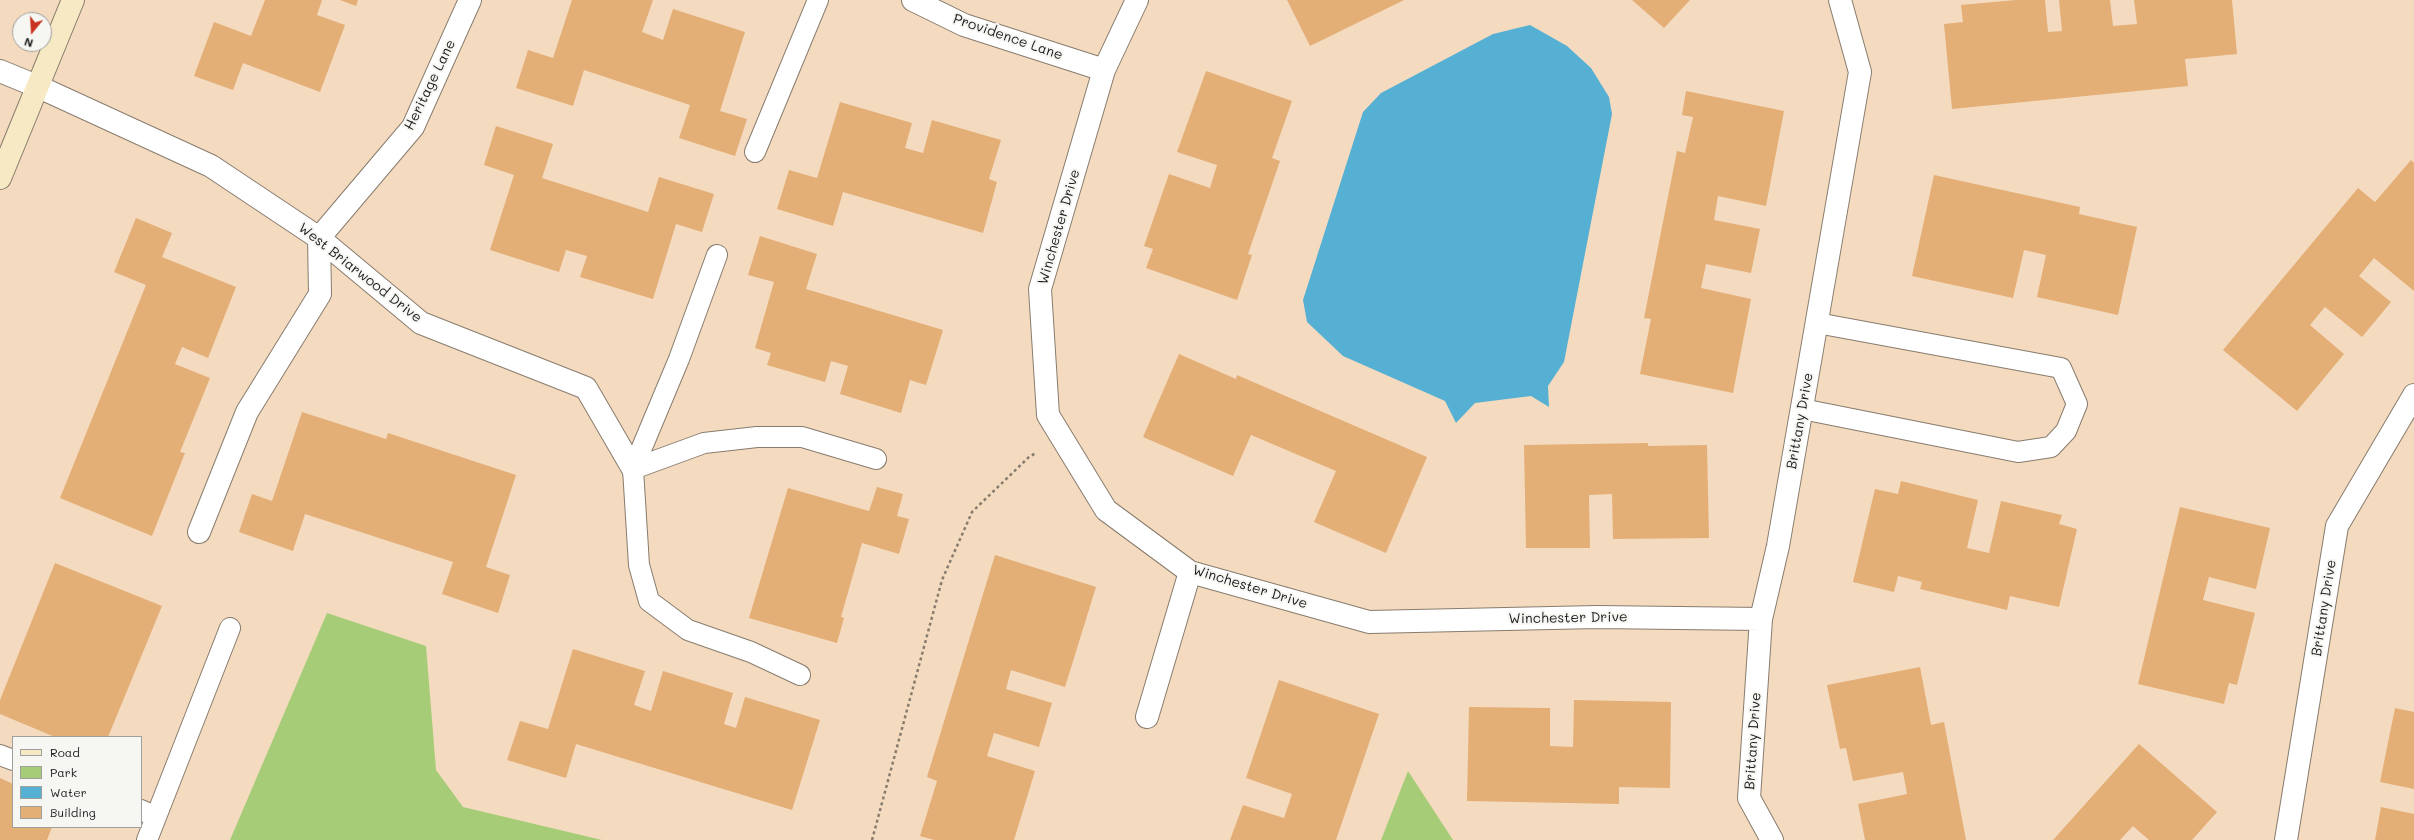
<!DOCTYPE html>
<style>
body{margin:0}
#map{position:relative;width:2414px;height:840px;overflow:hidden;background:#f4dbbf;font-family:Mali,sans-serif}
canvas{display:block}
.legend{position:absolute;left:12px;top:736px;width:130px;height:92px;box-sizing:border-box;background:#f6f6f2;border:1px solid #9f9f9c;margin:0;padding:5px 7px;list-style:none;font-size:12px;color:#1c1c1c}
.legend li{display:flex;align-items:center;gap:8px;height:20px}
.legend b{width:20px;border:1px solid #9f9f9c}
.north{position:absolute;left:12px;top:12px;width:40px;height:40px;box-sizing:border-box;background:#f6f6f2;border:1px solid #9f9f9c;border-radius:50%;rotate:198deg;font-size:11px;font-weight:700;line-height:16px;text-align:center;color:#1c1c1c}
.north::after{content:'';display:block;margin:auto;width:14px;height:18px;background:#c8321e;clip-path:polygon(50% 0,100% 100%,50% 72%,0 100%)}
</style>
<div id="map">
<canvas width="2414" height="840"></canvas>
<ul class="legend">
<li><b style="height:5px;background:#f6e9c3"></b>Road</li>
<li><b style="height:11px;background:#a6cc77"></b>Park</li>
<li><b style="height:11px;background:#56b0d4"></b>Water</li>
<li><b style="height:11px;background:#e4ae77"></b>Building</li>
</ul>
<div class="north">N</div>
</div>
<script>
const g = document.querySelector('canvas').getContext('2d');
g.lineJoin = 'round';
function fillPath(path, color) { g.fillStyle = color; g.fill(path, 'evenodd'); }
const toPath = rows => new Path2D(rows.map(r => 'M' + r).join(''));
function stroke(path, color, width, dash) { g.strokeStyle = color; g.lineWidth = width; g.lineCap = dash ? 'butt' : 'round'; g.setLineDash(dash || []); g.stroke(path); }
function label(font, color, halo, rows, align = 'center') {
  g.font = font + ' Mali,sans-serif'; g.lineWidth = 4; g.setLineDash([]); g.textBaseline = 'middle'; g.strokeStyle = halo; g.fillStyle = color; for (const [text, x, y, turn = 0] of rows) {
    g.save(); g.translate(x, y); g.rotate((+turn || 0) * Math.PI / 180); g.textAlign = isNaN(turn) ? turn : align; if (halo) g.strokeText(text, 0, 0); g.fillText(text, 0, 0); g.restore();
  }
}
fillPath(toPath([
 [327,613,426,646,436,770,463,807,602,840,230,840],
 [1408,771,1453,840,1381,840]
]), '#a6cc77');
fillPath(toPath([
 [1530,25,1567,46,1591,68,1609,97,1612,114,1564,362,1548,386,1549,407,1531,396,1475,403,1456,423,1445,401,1343,356,1307,322,1303,300,1363,112,1381,93,1493,34]
]), '#56b0d4');
fillPath(toPath([
 [265,0,322,0,317,15,345,25,320,92,243,63,233,90,194,76,214,22,251,36],
 [340,0,358,0,356,6],
 [572,0,653,0,642,32,663,40,673,9,745,32,720,111,747,119,735,156,679,138,690,105,584,70,573,106,516,88,528,50,553,58],
 [1287,0,1404,0,1310,46],
 [1632,0,1690,0,1664,28],
 [2016,0,2045,0,2048,32,2062,31,2059,0,2110,0,2113,26,2137,24,2134,0,2232,0,2237,54,2185,59,2188,86,1952,109,1944,24,1963,22,1961,5],
 [1206,71,1292,101,1272,158,1280,161,1248,254,1252,255,1237,300,1146,268,1153,249,1144,246,1169,174,1210,188,1217,165,1177,152],
 [1686,91,1784,111,1766,206,1718,196,1714,220,1760,229,1751,273,1706,264,1701,288,1751,299,1733,393,1640,374,1651,319,1644,318,1677,151,1685,153,1693,117,1682,115],
 [840,102,912,123,905,148,923,153,932,120,1001,140,989,179,997,182,983,233,843,192,833,226,777,209,789,170,817,178],
 [496,126,553,144,542,178,648,212,659,177,714,194,702,232,676,224,653,299,580,277,587,256,566,250,559,272,490,250,514,175,484,165],
 [2411,160,2414,163,2414,291,2374,258,2359,276,2391,302,2362,337,2325,307,2310,325,2344,354,2297,411,2223,350,2358,188,2375,202],
 [1934,175,2080,207,2079,214,2137,227,2118,315,2037,297,2046,255,2024,250,2013,298,1912,276],
 [136,218,172,233,162,257,236,287,208,358,182,347,175,364,210,378,180,452,185,453,152,536,60,498,146,285,114,272],
 [760,236,817,254,806,289,943,330,926,385,910,380,901,413,840,394,848,366,831,361,825,382,767,365,771,353,755,348,774,282,748,275],
 [1179,354,1236,379,1237,375,1427,457,1386,553,1314,522,1336,471,1251,435,1233,476,1143,437],
 [302,412,386,439,388,433,516,475,486,567,510,575,498,613,442,594,453,562,305,514,293,551,239,532,252,494,272,501],
 [1648,443,1648,446,1707,445,1709,538,1613,539,1612,494,1589,495,1590,548,1526,548,1524,445],
 [1901,481,1978,500,1967,548,1989,553,2001,501,2062,515,2059,524,2077,529,2059,607,2010,596,2007,610,1920,589,1922,582,1898,576,1894,592,1853,582,1875,489,1898,494],
 [877,487,903,494,897,516,909,519,899,554,862,543,841,617,844,618,837,643,749,618,788,488,869,511],
 [2180,507,2270,528,2256,589,2209,577,2203,600,2255,613,2237,685,2229,683,2224,704,2138,684],
 [995,555,1096,587,1065,687,1011,670,1006,689,1052,703,1039,747,994,733,987,756,1035,771,1014,840,934,840,920,836,937,781,927,777],
 [55,563,162,606,108,737,55,737,0,714,0,700],
 [573,649,645,671,634,705,651,711,663,671,733,693,724,724,736,728,745,697,820,720,792,810,576,744,566,778,507,760,520,721,548,729],
 [1920,667,1931,725,1944,722,1966,840,1865,840,1858,804,1907,794,1903,772,1853,781,1846,748,1840,749,1827,685],
 [1279,680,1379,714,1336,840,1230,840,1243,805,1284,818,1292,794,1246,778],
 [1574,700,1671,702,1670,788,1619,787,1619,804,1467,801,1469,707,1550,708,1550,746,1573,747],
 [2395,708,2414,712,2414,789,2380,782],
 [2139,744,2217,812,2192,840,2149,840,2133,826,2120,840,2053,840],
 [0,778,13,784,13,827,52,827,47,840,0,840],
 [2381,807,2414,814,2414,840,2375,840]
]), '#e4ae77');
const service = toPath([
 [755,152,818,0],
 [717,255,679,359,633,469,639,565,649,601,688,630,751,652,800,675],
 [1802,409,2018,452,2051,447,2066,431,2077,404,2061,368,1817,323],
 [633,469,704,443,757,437,802,437,876,459],
 [0,755,13,760],
 [141,810,156,817,147,840],
 [156,817,230,628]
]);
const minor = toPath([
 [913,0,964,25,1104,70],
 [1137,0,1104,70,1040,289,1048,415,1106,510,1190,572,1369,622,1597,617,1761,619],
 [0,71,39,87,211,166,319,238,421,323,586,388,633,469],
 [199,532,247,412,320,294,319,238,413,127,470,0],
 [1147,717,1190,572],
 [1772,840,1749,798,1761,619,1778,546,1860,72,1840,0],
 [2286,840,2337,526,2414,395]
]);
const secondary = toPath([
 [0,178,73,0]
]);
stroke(service, '#887c6e', 22);
stroke(minor, '#887c6e', 24);
stroke(secondary, '#887c6e', 24);
stroke(toPath([
 [872,840,942,580,972,512,1029,457,1036,453]
]), '#887c6e', 2.5, [3, 3]);
stroke(service, '#fff', 20);
stroke(minor, '#fff', 22);
stroke(secondary, '#f6e9c3', 22);
label('14px', '#1c1c1c', '#f6f6f2', [
 ["Providence Lane",1008,37,19],
 ["Heritage Lane",430,85,-64],
 ["Winchester Drive",1059,227,-74],
 ["West Briarwood Drive",360,273,38],
 ["Brittany Drive",1800,421,-80],
 ["Winchester Drive",1250,587,17],
 ["Brittany Drive",2324,608,-81],
 ["Winchester Drive",1568,618,-1],
 ["Brittany Drive",1753,741,-86]
]);
</script>
